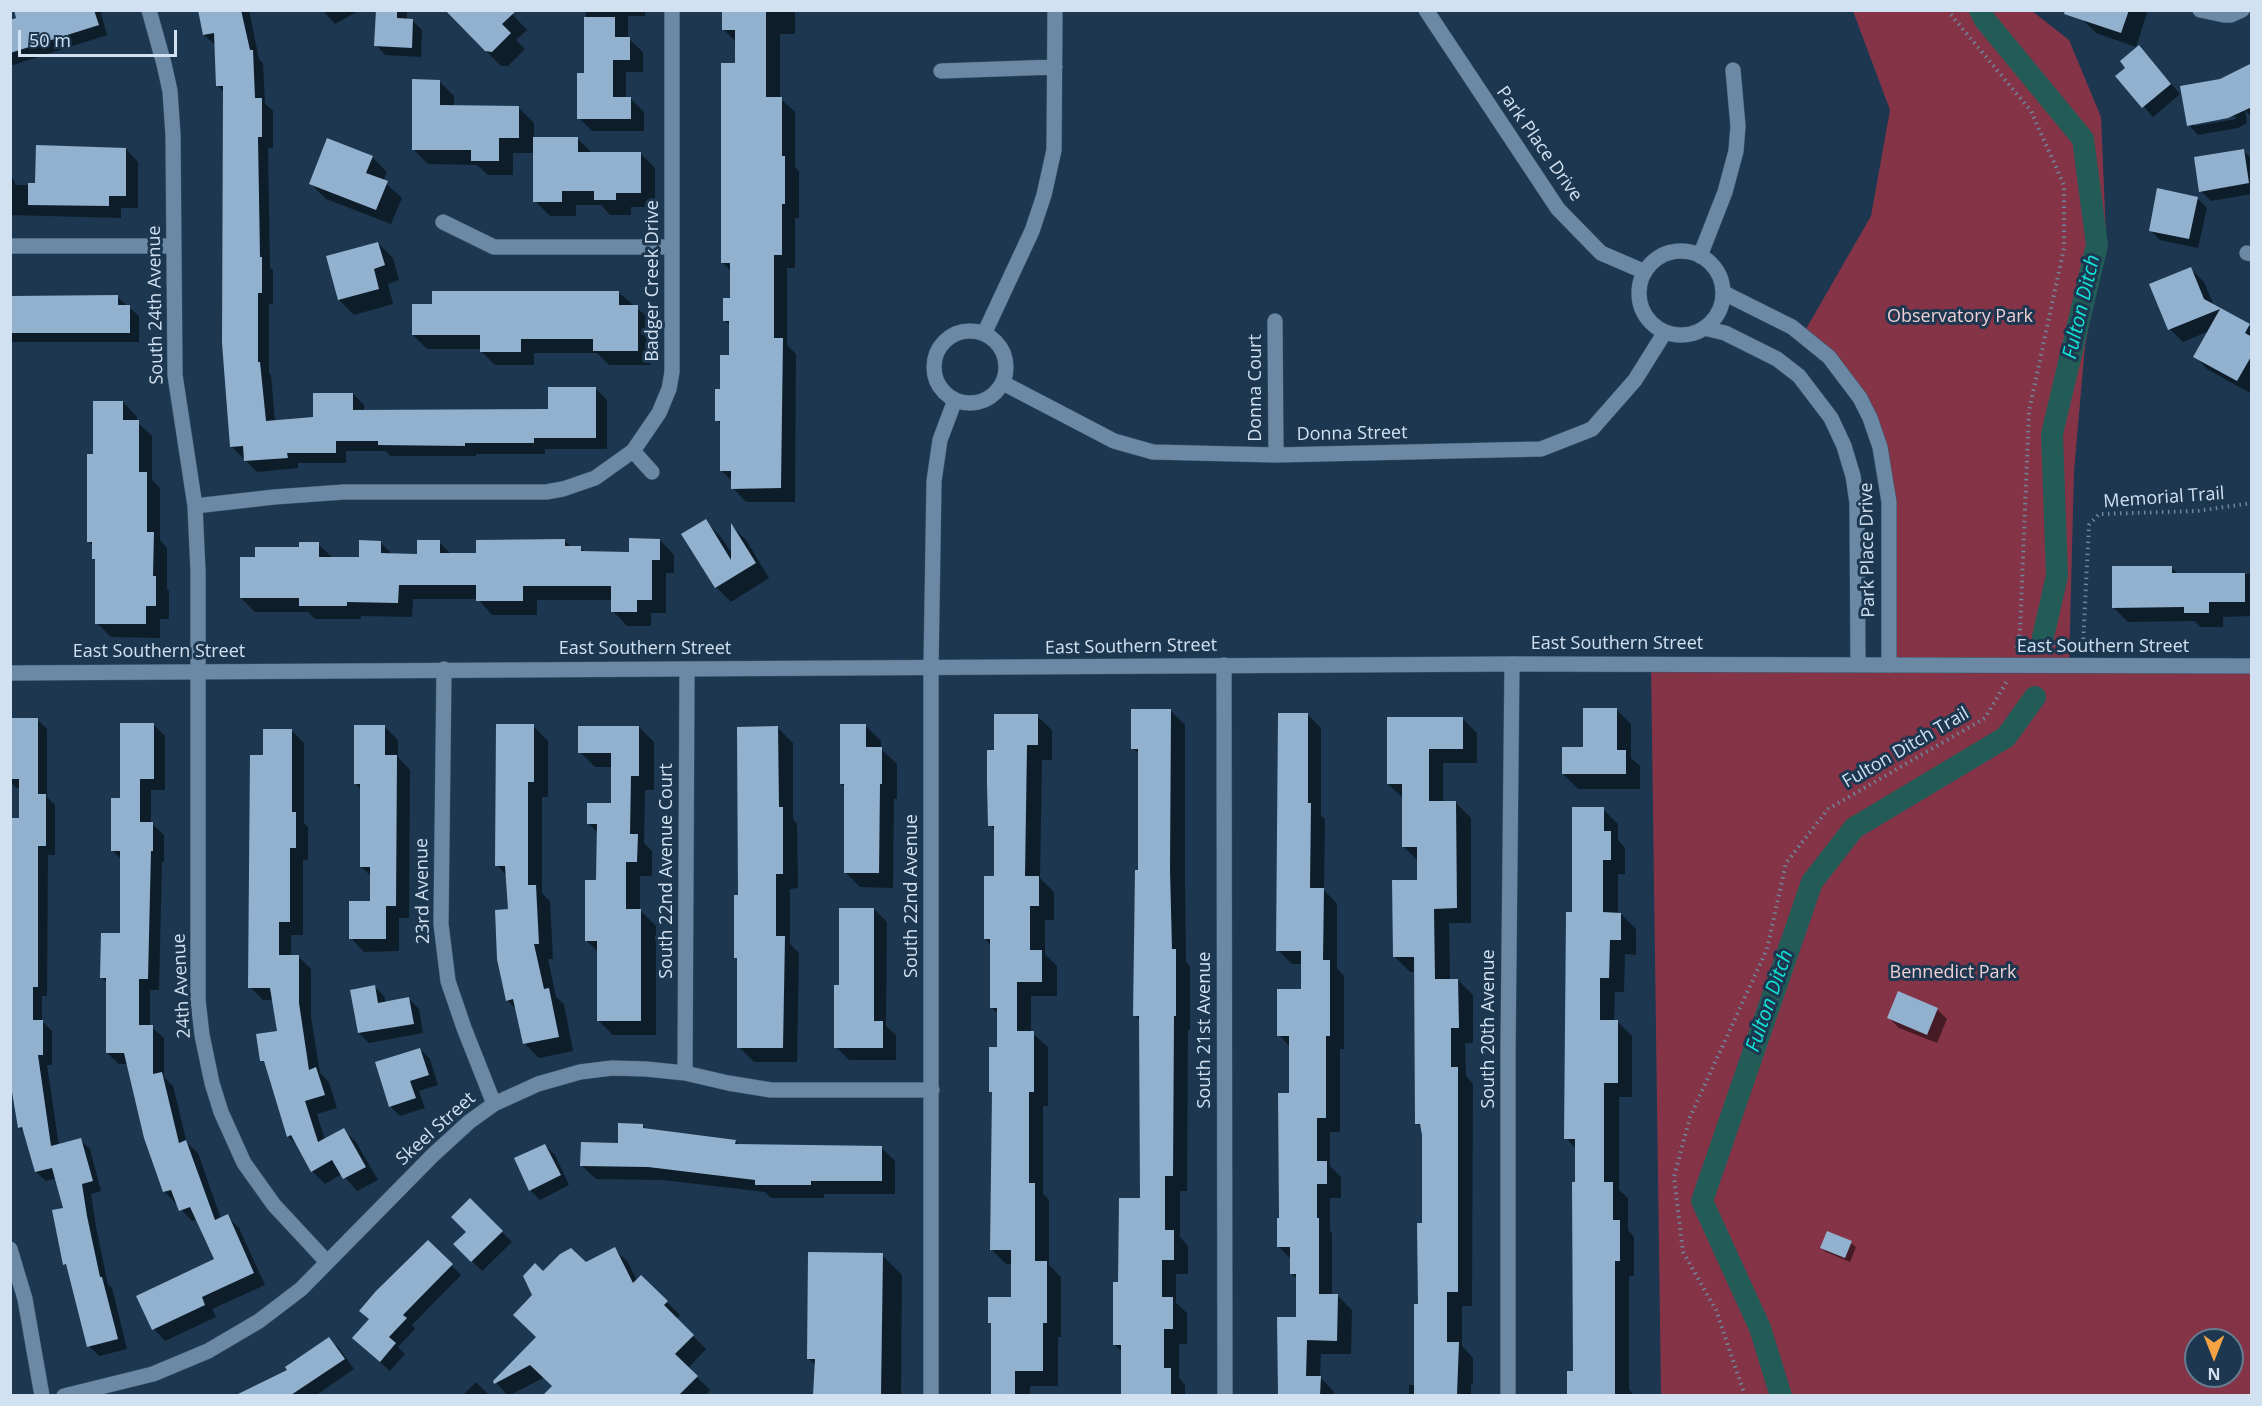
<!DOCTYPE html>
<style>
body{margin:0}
#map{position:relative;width:2262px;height:1406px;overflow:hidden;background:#1c374f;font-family:"Open Sans",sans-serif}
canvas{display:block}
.frame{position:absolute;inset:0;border:12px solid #d1e1f1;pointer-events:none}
.north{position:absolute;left:2184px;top:1328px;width:60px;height:60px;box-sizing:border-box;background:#1c374f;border:2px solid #647b90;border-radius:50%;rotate:180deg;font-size:16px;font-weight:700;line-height:24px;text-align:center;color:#d1e1f1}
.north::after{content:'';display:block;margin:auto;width:21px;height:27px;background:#f4a444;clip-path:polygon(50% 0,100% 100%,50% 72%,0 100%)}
.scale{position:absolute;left:18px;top:30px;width:159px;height:27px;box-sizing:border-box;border:3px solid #d1e1f1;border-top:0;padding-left:8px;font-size:18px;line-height:21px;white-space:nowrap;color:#d1e1f1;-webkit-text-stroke:4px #1c374f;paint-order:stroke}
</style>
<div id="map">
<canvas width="2262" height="1406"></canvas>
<div class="frame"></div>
<div class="north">N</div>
<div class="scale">50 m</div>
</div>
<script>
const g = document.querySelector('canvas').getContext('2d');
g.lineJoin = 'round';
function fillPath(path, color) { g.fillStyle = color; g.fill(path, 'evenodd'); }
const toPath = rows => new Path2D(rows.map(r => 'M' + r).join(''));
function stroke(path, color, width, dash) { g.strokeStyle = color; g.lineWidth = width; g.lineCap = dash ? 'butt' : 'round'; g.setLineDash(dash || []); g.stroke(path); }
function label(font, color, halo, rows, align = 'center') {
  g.font = font + ' "Open Sans",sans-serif'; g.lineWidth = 6; g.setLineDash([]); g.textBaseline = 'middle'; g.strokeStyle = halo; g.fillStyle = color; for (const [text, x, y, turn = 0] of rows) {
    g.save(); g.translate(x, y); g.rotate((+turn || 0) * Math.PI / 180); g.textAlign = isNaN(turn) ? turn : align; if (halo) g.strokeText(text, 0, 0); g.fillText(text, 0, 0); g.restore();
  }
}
fillPath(toPath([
 [1853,11,2032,11,2069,40,2101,117,2106,236,2085,346,2074,471,2069,666,2251,666,2251,1395,1661,1395,1651,664,1889,665,1889,502,1870,418,1802,336,1871,216,1890,110],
 [2196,1340,2232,1340,2232,1376,2196,1376]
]), '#853448');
fillPath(toPath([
 [21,10,100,10,107,35,10,66,10,22,18,20],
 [199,10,249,10,259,59,263,63,265,104,273,111,273,148,268,148,270,268,273,270,273,304,269,304,269,373,271,375,275,422,314,418,353,394,364,405,364,411,550,411,596,389,607,400,607,449,545,449,545,454,476,454,476,456,390,456,386,451,346,451,346,463,298,463,298,468,257,472,246,461,245,458,243,458,232,447,224,92,218,86,216,46,204,35],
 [322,10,360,10,335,24],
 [377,10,407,10,407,20,412,20,422,30,421,57,385,55,376,45],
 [508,10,527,30,516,40,525,49,508,66,501,66,450,14],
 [586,10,645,10,645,16,628,16,628,38,643,52,643,72,626,72,626,98,630,98,644,112,644,131,592,131,579,118,586,74],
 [723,10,795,10,795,34,780,34,780,98,795,112,795,167,799,171,799,218,795,218,795,268,787,268,787,345,796,354,795,502,746,502,733,488,733,482,722,471,722,425,717,420,731,357,731,327,724,320,731,299,731,271,722,262,736,65,736,42,723,29],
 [2083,10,2148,10,2136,47,2096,33,2081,18],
 [2139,47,2180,94,2153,117,2117,76,2127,68],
 [2252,68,2252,117,2245,110,2247,123,2238,128,2198,135,2189,125,2220,80],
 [2235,116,2236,119,2194,126,2194,123],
 [439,81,454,96,454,107,519,108,534,123,534,139,578,139,592,153,640,153,655,168,655,207,631,207,631,215,610,215,601,205,576,205,576,216,550,216,535,201,535,153,513,153,513,175,488,175,477,165,428,164,413,149],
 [126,149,138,162,138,208,121,208,121,218,10,215,10,176,15,181,15,185,37,185],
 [2243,151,2252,159,2252,194,2211,201,2201,191],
 [372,157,387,172,383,181,402,198,391,224,326,199,311,184],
 [2197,198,2207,208,2198,248,2160,240,2150,230],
 [378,243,393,258,399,280,388,284,393,304,354,315,339,300],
 [2191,269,2204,282,2214,306,2252,327,2250,393,2207,369,2195,356,2209,331,2183,342,2170,329],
 [619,293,651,320,651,365,609,365,597,353,534,353,534,365,495,365,481,351,481,349,427,349,413,335,433,305],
 [10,297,117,297,139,316,139,342,10,342],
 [123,402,137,417,137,422,152,436,152,480,160,488,160,540,167,548,167,589,169,591,169,619,160,619,160,638,111,637,97,623,97,562,94,559,94,547,89,542,94,456],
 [705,521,720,536,733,555,733,527,746,540,769,578,731,602,716,587],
 [564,540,572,548,581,548,586,553,631,554,660,540,674,555,674,573,666,573,666,613,651,613,651,626,627,626,613,611,613,600,537,600,537,615,492,615,478,599,413,599,412,617,361,616,361,619,315,619,308,612,255,612,241,598,256,558,318,544,334,559,360,559,380,542,393,555,418,555,439,542,452,555,478,555],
 [2171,567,2178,574,2252,574,2252,616,2223,617,2223,627,2200,627,2195,621,2128,622,2113,607],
 [1616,709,1631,724,1631,758,1640,766,1640,789,1578,789,1563,774],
 [1170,710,1185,725,1185,886,1186,962,1190,966,1190,1030,1188,1030,1187,1191,1180,1191,1180,1237,1188,1246,1188,1274,1176,1274,1176,1303,1187,1313,1187,1344,1179,1344,1179,1378,1185,1385,1185,1396,1123,1396,1123,1353,1114,1344,1120,1283,1141,1200,1140,1021,1135,1015,1140,871,1140,755,1132,748],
 [1307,714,1321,728,1321,816,1325,819,1324,890,1337,904,1337,968,1344,976,1344,1049,1340,1049,1340,1132,1330,1132,1330,1166,1341,1177,1341,1198,1330,1198,1330,1231,1332,1233,1332,1296,1338,1296,1352,1310,1351,1354,1321,1354,1320,1377,1334,1392,1334,1396,1279,1396,1279,1319,1297,1319,1297,1279,1291,1273,1291,1259,1279,1247,1290,1094,1290,1047,1279,1035,1303,991,1303,964,1292,964,1278,950],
 [1037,716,1052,730,1052,760,1042,760,1040,878,1054,892,1054,920,1045,920,1045,954,1057,966,1057,996,1031,996,1031,1032,1048,1047,1048,1106,1043,1106,1043,1194,1049,1200,1049,1265,1061,1277,1061,1337,1058,1337,1058,1386,1030,1386,1030,1396,993,1396,993,1326,989,1322,1013,1298,1013,1264,1006,1264,991,1249,994,1094,991,1091,999,1049,999,1015,991,1007,991,945,985,939,996,877,996,831,990,825,995,752],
 [1462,718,1477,733,1477,763,1443,763,1443,803,1456,803,1471,818,1471,923,1449,923,1450,980,1458,980,1473,995,1473,1043,1465,1043,1466,1076,1473,1084,1472,1306,1462,1306,1462,1346,1473,1358,1473,1384,1471,1384,1471,1396,1409,1396,1409,1385,1415,1385,1423,1224,1422,1129,1417,1123,1416,972,1410,972,1395,957,1418,881,1418,861,1404,847,1404,799,1388,784],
 [10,719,37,719,47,729,47,797,55,805,55,855,48,855,47,996,42,996,42,1021,52,1031,52,1065,47,1065,59,1146,80,1140,90,1149,101,1191,91,1194,96,1227,108,1285,112,1288,127,1349,99,1356,89,1346,69,1269,65,1264,65,1209,57,1178,46,1181,36,1172,26,1134,19,1127,21,788,17,788,10,782],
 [153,724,165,736,165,790,151,790,151,823,164,835,164,862,162,862,159,990,150,990,150,1026,164,1038,164,1077,173,1086,187,1143,198,1153,221,1219,227,1216,239,1228,265,1285,212,1309,216,1317,165,1341,154,1329,216,1260,197,1219,192,1221,165,1192,145,1137,128,1064,119,1064,107,1053,107,983,102,978,121,935,121,859,112,850,122,799],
 [384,726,398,740,398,757,410,770,409,918,399,918,399,951,364,952,351,938,372,902,371,876,361,867,361,790,356,784],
 [533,726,548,741,548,797,542,797,542,893,550,901,553,959,548,959,556,997,564,1004,573,1051,539,1058,524,1043,517,1010,507,1000,509,911,507,876,497,865],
 [866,726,881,741,881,749,897,764,897,799,894,799,893,888,860,887,845,872,846,788,841,784],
 [639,727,654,742,654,790,645,790,644,843,652,851,652,876,640,876,640,910,656,926,656,1035,613,1035,598,1020,598,952,586,940,598,882,598,833,588,823,613,805,613,767,595,767,580,752],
 [778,728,793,743,793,819,797,824,798,888,790,889,790,944,799,953,797,1062,754,1062,739,1047,739,960,736,957,740,896],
 [291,730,304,743,304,823,308,827,308,860,303,860,303,935,291,935,291,956,298,956,311,969,311,1017,320,1073,329,1082,337,1108,317,1114,325,1140,343,1130,356,1142,378,1180,357,1191,342,1174,325,1184,312,1171,298,1146,288,1136,267,1066,262,1060,278,1032,274,1000,263,1000,250,987,265,756],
 [1603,809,1618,824,1618,840,1625,848,1625,874,1618,874,1618,914,1621,914,1636,929,1636,955,1625,954,1624,992,1615,992,1614,1021,1617,1021,1632,1036,1632,1097,1619,1097,1619,1190,1628,1198,1628,1230,1634,1237,1634,1276,1629,1276,1629,1390,1635,1396,1568,1396,1568,1373,1574,1373,1576,1149,1566,1138,1574,914],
 [874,909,887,922,886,1026,896,1035,896,1060,849,1060,836,1047,841,987],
 [375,987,384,996,386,1003,409,999,419,1009,423,1033,369,1043,359,1033],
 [1937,1009,1947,1019,1937,1043,1899,1028,1889,1018],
 [420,1049,430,1059,438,1085,419,1091,425,1108,400,1116,390,1106],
 [642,1125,647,1130,735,1141,740,1146,881,1147,895,1161,895,1194,824,1194,824,1198,771,1198,765,1192,663,1180,596,1179,582,1166,619,1144],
 [545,1145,555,1155,569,1185,540,1200,530,1190],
 [470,1201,512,1242,482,1271,455,1244,468,1232],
 [428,1242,461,1275,412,1325,415,1329,398,1347,405,1354,390,1371,364,1348,370,1320],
 [1851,1243,1856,1247,1850,1262,1826,1252,1821,1248],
 [614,1249,628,1262,637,1281,641,1277,680,1315,676,1319,706,1349,688,1368,710,1390,705,1396,545,1396,554,1386,545,1377,508,1396,495,1381,538,1337,534,1295,543,1273,586,1263],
 [882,1255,902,1275,901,1396,814,1396,816,1366,809,1359],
 [329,1339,339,1348,354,1369,315,1396,239,1396,289,1371],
 [476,1382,490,1396,462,1396]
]), '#0007');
stroke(toPath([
 [1980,10,1985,20,2083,139,2097,245,2052,434,2057,576,2043,637],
 [1781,1396,1760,1328,1702,1201,1812,882,1854,828,2006,737,2035,697]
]), '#235c57', 22);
fillPath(toPath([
 [14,10,94,10,99,25,10,53,10,20,16,18],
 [198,10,241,10,250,50,253,50,255,98,262,98,262,137,258,137,260,257,262,257,262,293,258,293,258,362,260,362,266,421,313,417,313,393,353,393,353,410,548,409,548,387,596,387,596,438,534,438,534,443,465,443,465,446,378,445,378,441,336,441,336,453,287,453,288,458,244,461,243,446,230,447,222,343,223,86,216,86,214,33,203,35],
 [376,10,397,10,397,18,413,19,412,48,374,46],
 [445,10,517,10,502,24,511,33,492,52,485,51],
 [722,10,766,10,766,97,782,97,782,156,785,156,785,204,782,204,782,255,774,255,774,338,783,338,781,488,731,489,731,471,720,471,720,421,715,421,715,389,720,389,720,355,729,355,729,321,723,321,723,298,730,298,730,263,721,263,721,63,735,63,735,30,722,30],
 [2065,10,2129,10,2121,33,2064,14],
 [584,17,615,17,615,37,630,37,630,60,613,60,613,97,631,97,631,119,577,119,577,73,584,73],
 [2139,45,2171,84,2142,108,2115,76,2125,68,2120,61],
 [2252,63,2252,107,2228,118,2187,126,2180,86,2220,79],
 [412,79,440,80,440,105,519,106,519,138,499,138,499,161,471,161,471,150,412,150],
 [533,137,578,137,578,152,641,152,641,193,616,193,616,200,594,200,594,191,562,191,562,202,533,202],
 [327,138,373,156,366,173,388,181,376,210,309,184],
 [36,145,126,148,126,196,109,196,109,206,28,205,28,183,35,183],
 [2244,149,2249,183,2199,192,2194,157],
 [2157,188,2198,197,2189,239,2149,231],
 [378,242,385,265,374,269,379,289,338,300,326,256],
 [2191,267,2204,299,2250,324,2245,333,2252,337,2252,355,2237,381,2193,357,2220,309,2168,330,2149,284],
 [432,291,619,291,619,305,638,305,638,351,593,351,593,339,521,339,521,352,480,352,480,335,412,335,412,304,432,304],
 [118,295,118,305,130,305,130,333,10,333,10,296],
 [93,401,123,401,123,420,139,420,139,472,147,472,147,532,154,532,153,576,156,576,156,606,146,606,146,624,95,624,95,559,92,559,92,542,87,542,87,454,93,454],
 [706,519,731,560,731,523,756,563,715,588,681,534],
 [629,538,660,539,660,560,652,560,652,600,637,600,637,612,611,612,611,586,523,586,523,601,476,601,476,585,399,585,398,603,347,602,347,606,299,606,299,598,240,598,240,557,255,557,255,547,299,547,299,542,319,542,319,557,359,557,359,540,381,541,381,553,417,554,417,540,440,540,440,553,476,553,476,540,565,539,565,546,581,546,581,551,629,552],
 [2112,566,2172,566,2172,573,2245,573,2245,602,2209,602,2209,613,2184,613,2184,607,2112,608],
 [1583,708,1617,708,1617,750,1626,750,1626,774,1562,774,1562,747,1583,747],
 [1131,709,1171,709,1170,870,1172,949,1176,949,1176,1016,1174,1016,1173,1176,1165,1176,1165,1230,1174,1230,1174,1260,1162,1260,1162,1297,1173,1297,1173,1329,1164,1329,1164,1368,1171,1368,1171,1395,1121,1395,1121,1345,1113,1345,1113,1282,1118,1282,1119,1198,1140,1198,1139,1016,1133,1016,1135,870,1138,870,1138,749,1131,749],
 [1278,713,1308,713,1308,803,1311,803,1310,888,1324,888,1323,960,1330,960,1330,1036,1326,1036,1326,1118,1317,1118,1317,1161,1327,1161,1327,1184,1317,1184,1317,1218,1319,1218,1319,1294,1338,1294,1337,1341,1307,1340,1306,1376,1321,1376,1320,1395,1278,1395,1277,1317,1296,1317,1296,1274,1290,1274,1290,1247,1277,1247,1277,1218,1279,1218,1278,1093,1289,1093,1289,1036,1277,1036,1277,989,1301,989,1301,951,1276,951],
 [994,714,1038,714,1038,745,1027,745,1025,876,1039,876,1039,906,1030,906,1030,950,1042,950,1042,982,1017,982,1017,1031,1034,1031,1034,1092,1029,1092,1029,1183,1035,1183,1035,1261,1047,1261,1047,1323,1043,1323,1043,1371,1015,1371,1015,1395,991,1395,991,1323,988,1323,988,1297,1011,1297,1011,1250,990,1250,992,1092,989,1092,989,1047,997,1047,997,1008,990,1008,990,939,984,939,984,876,994,876,994,826,988,826,987,783,987,750,994,750],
 [1387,717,1463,717,1463,749,1429,749,1429,801,1456,801,1457,908,1434,909,1435,979,1458,979,1459,1028,1451,1028,1451,1067,1458,1067,1458,1292,1447,1292,1447,1342,1459,1342,1457,1395,1414,1395,1414,1304,1418,1304,1417,1223,1422,1223,1422,1135,1420,1124,1415,1124,1414,957,1393,957,1392,880,1417,880,1417,847,1402,847,1402,784,1387,784],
 [10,718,38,718,38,794,46,794,46,846,38,846,38,987,33,987,33,1020,43,1020,43,1055,38,1055,51,1146,81,1138,93,1181,82,1184,87,1216,100,1277,102,1277,118,1339,87,1347,66,1264,63,1265,52,1210,63,1208,52,1168,35,1172,22,1127,18,1128,10,1080,10,818,19,818,19,779,10,779],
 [120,723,154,723,154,779,140,779,140,822,153,822,153,851,151,851,148,979,139,979,139,1025,153,1025,153,1074,162,1072,179,1143,186,1140,215,1220,228,1214,254,1273,202,1297,205,1305,152,1330,136,1296,214,1259,190,1207,179,1211,171,1190,163,1192,144,1138,124,1053,106,1053,106,978,100,978,101,933,120,933,120,851,111,851,111,798,120,798],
 [496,724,534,724,534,782,528,782,528,885,536,885,539,944,534,944,544,989,549,988,559,1037,523,1044,513,999,506,1001,497,959,495,910,508,909,505,866,495,866],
 [840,724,866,724,866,747,882,747,882,784,880,784,879,873,844,873,844,784,840,784],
 [354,725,385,725,385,755,397,755,396,906,386,906,386,939,349,939,349,901,370,901,370,867,360,867,360,784,354,784],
 [578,726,639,726,639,776,631,776,630,834,638,834,637,862,626,862,626,909,641,909,641,1021,597,1021,597,941,585,941,585,880,596,880,597,824,587,824,587,803,611,803,611,753,578,753],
 [778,726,779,807,783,807,783,874,776,874,776,936,785,936,783,1048,737,1048,737,958,734,958,734,895,738,895,737,727],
 [263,729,292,729,292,812,296,812,296,848,290,848,290,922,279,922,279,955,299,955,299,1003,309,1070,316,1067,325,1095,305,1101,318,1142,344,1128,366,1167,343,1179,332,1160,311,1172,291,1135,287,1137,264,1061,260,1061,256,1034,277,1031,270,988,248,988,250,755,263,755],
 [1572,807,1604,807,1604,831,1611,831,1611,860,1603,860,1603,912,1621,913,1621,940,1610,940,1609,978,1600,978,1600,1020,1618,1020,1618,1083,1604,1083,1604,1182,1613,1182,1613,1220,1620,1220,1620,1261,1615,1261,1615,1395,1567,1395,1567,1371,1573,1371,1572,1182,1575,1182,1575,1139,1564,1139,1566,912,1572,912],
 [839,908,874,908,874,1021,883,1021,883,1048,834,1048,834,985,839,985],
 [375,985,378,1003,409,997,414,1024,358,1033,350,990],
 [1898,991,1938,1008,1927,1035,1887,1018],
 [420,1048,429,1075,410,1081,416,1098,389,1107,375,1062],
 [618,1123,643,1124,643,1128,736,1140,735,1144,882,1146,882,1181,811,1181,811,1185,755,1185,755,1180,648,1167,580,1166,581,1142,618,1143],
 [545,1144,561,1175,529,1191,514,1158],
 [470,1198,503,1231,471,1262,453,1244,466,1232,451,1217],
 [1827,1231,1852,1241,1845,1258,1820,1248],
 [428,1240,453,1264,403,1315,407,1318,389,1337,396,1343,380,1362,352,1338,369,1319,359,1311,376,1291],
 [615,1247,633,1283,641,1275,668,1301,664,1305,694,1335,675,1354,698,1376,679,1395,543,1395,552,1386,530,1365,494,1384,493,1381,536,1337,513,1315,532,1295,523,1276,535,1263,543,1271,560,1254,571,1248,586,1262],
 [808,1252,883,1253,881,1395,813,1395,815,1359,807,1359],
 [329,1337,345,1359,291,1395,236,1395,287,1370,285,1367]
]), '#92b1cf');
const minor = toPath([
 [149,10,164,64,170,91,173,135,175,375,195,506,198,571,198,1000,202,1035,212,1083,221,1112,244,1163,274,1205,327,1262],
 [1426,10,1558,209,1601,253,1645,272],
 [2200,10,2224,15,2231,15,2242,10],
 [941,71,1055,67],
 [443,222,494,247,672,247],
 [10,246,173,246],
 '1639 293a42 42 0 1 1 84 0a42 42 0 1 1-84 0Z',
 [2247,253,2252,254],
 [1700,256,1725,192,1736,151,1738,126,1733,70],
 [1724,293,1792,327,1829,357,1860,398,1870,418,1880,447,1889,502,1889,665],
 [1275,321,1276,455],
 [1704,328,1725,333,1777,359,1799,376,1831,418,1844,446,1853,476,1857,503,1858,664],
 '934 367a36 36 0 1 1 72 0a36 36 0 1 1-72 0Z',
 [984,334,1032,231,1044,195,1054,150,1055,10],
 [1003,383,1114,441,1153,452,1276,455,1541,449,1592,429,1635,380,1665,332],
 [633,451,652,472],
 [195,506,274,497,344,492,546,492,563,489,595,478,633,451,659,413,669,389,672,372,672,10],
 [1224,665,1225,1396],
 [444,669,441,924,448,981,464,1028,494,1104],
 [685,1073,687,669],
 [10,1249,25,1299,42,1396],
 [64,1396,153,1374,208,1351,259,1321,301,1289,433,1155,469,1122,494,1104,538,1084,580,1072,612,1068,646,1069,685,1073,728,1083,771,1090,932,1090],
 [931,1396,931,668,934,481,940,440,955,400],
 [1508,1396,1508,1050,1512,664]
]);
const tertiary = toPath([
 [10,673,1512,664,2252,666]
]);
stroke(minor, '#3d5569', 16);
stroke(tertiary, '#3d5569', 16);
stroke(toPath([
 [1947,10,2031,111,2064,185,2064,248,2029,411,2020,632,2016,649],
 [2017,644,2083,645,2089,525,2099,514,2197,511,2252,503],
 [1745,1396,1716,1310,1683,1252,1674,1177,1690,1117,1767,949,1786,863,1828,809,1985,718,2007,681]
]), '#70869a', 4, [1.5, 4.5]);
stroke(minor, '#6b88a5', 15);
stroke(tertiary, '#6b88a5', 15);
label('18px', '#d1e1f1', '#1c374f', [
 ["Park Place Drive",1539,144,55],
 ["Badger Creek Drive",653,281,-90],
 ["South 24th Avenue",156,305,-91],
 ["Donna Court",1256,388,-90],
 ["Donna Street",1352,434,-1],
 ["Memorial Trail",2164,498,-4],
 ["Park Place Drive",1868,550,-91],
 ["East Southern Street",1617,644],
 ["East Southern Street",1131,647,-1],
 ["East Southern Street",2103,647],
 ["East Southern Street",645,649],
 ["East Southern Street",159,652],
 ["Fulton Ditch Trail",1906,748,-30],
 ["South 22nd Avenue Court",667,871,-90],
 ["23rd Avenue",423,891,-91],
 ["South 22nd Avenue",912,896,-90],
 ["24th Avenue",182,986,-93],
 ["South 20th Avenue",1489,1029,-90],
 ["South 21st Avenue",1205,1030,-90],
 ["Skeel Street",436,1129,-42]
]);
label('18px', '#eeced3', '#1c374f', [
 ["Observatory Park",1960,317],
 ["Bennedict Park",1953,973]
]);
label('italic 20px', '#12e4d7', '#1c374f', [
 ["Fulton Ditch",2082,307,-77],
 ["Fulton Ditch",1770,1001,-71]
]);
</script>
